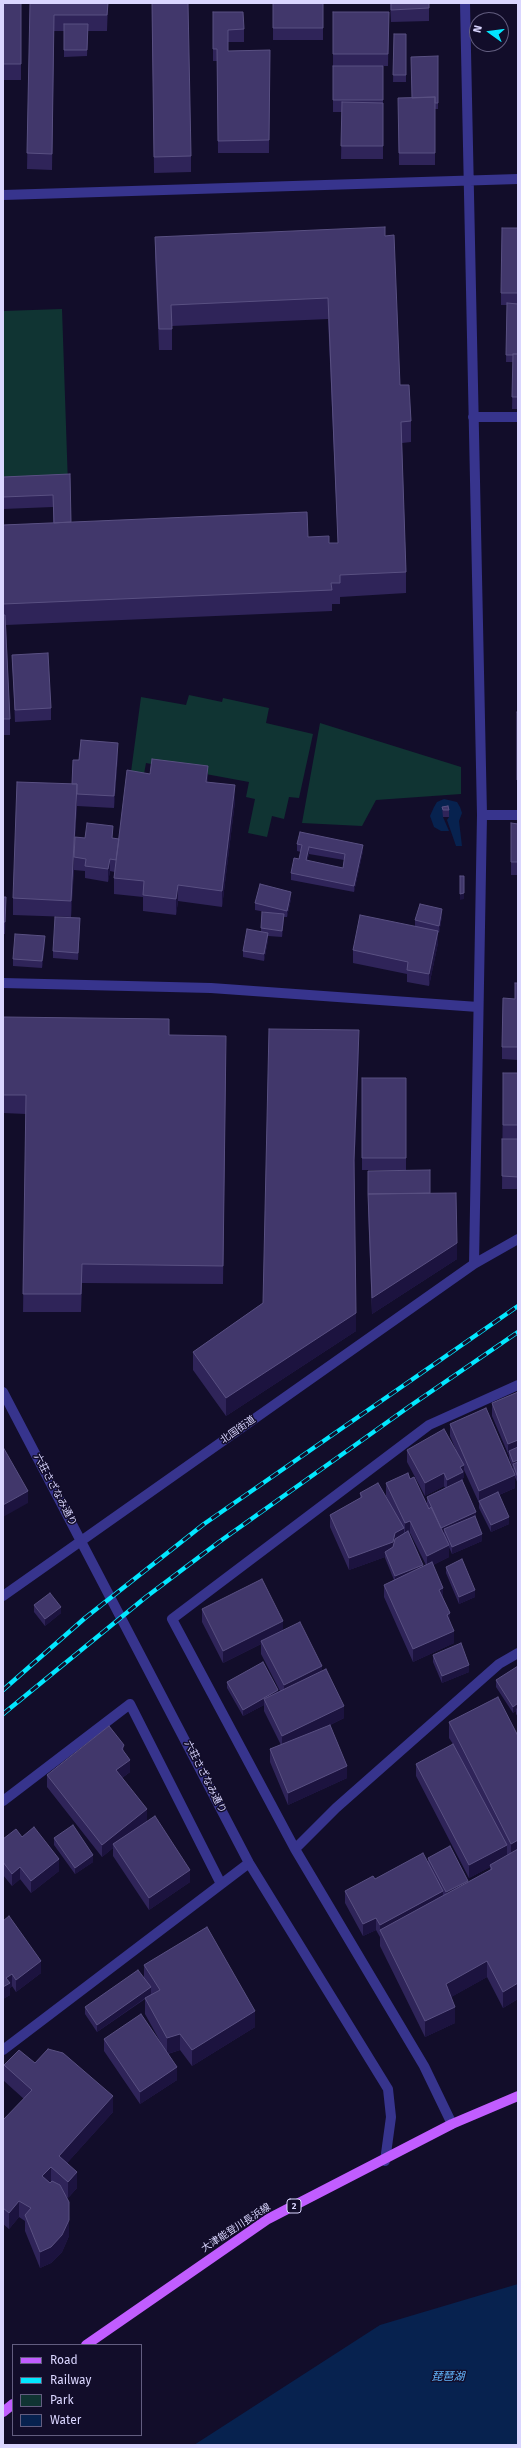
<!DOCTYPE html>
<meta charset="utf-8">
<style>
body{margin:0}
#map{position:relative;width:521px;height:2448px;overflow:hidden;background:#120d2a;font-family:"Fira Sans",sans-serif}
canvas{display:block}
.frame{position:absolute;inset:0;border:4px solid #dad6ff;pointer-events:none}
.legend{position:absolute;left:12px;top:2344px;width:130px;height:92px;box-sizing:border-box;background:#120d2a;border:1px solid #625d7f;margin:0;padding:5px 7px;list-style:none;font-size:12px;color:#dad6ff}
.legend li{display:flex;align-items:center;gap:8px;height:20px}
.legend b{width:20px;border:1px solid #625d7f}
.north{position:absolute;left:469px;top:12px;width:40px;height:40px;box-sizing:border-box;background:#120d2a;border:1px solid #625d7f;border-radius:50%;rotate:284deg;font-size:11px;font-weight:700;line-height:16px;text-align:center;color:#dad6ff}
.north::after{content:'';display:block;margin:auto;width:14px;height:18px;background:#02e7ff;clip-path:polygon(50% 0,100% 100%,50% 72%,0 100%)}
</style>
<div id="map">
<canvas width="521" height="2448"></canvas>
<div class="frame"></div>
<ul class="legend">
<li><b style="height:5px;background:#c15dff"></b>Road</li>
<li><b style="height:5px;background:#02e7ff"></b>Railway</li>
<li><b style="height:11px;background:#103433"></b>Park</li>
<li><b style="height:11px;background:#07224f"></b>Water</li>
</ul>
<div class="north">N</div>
</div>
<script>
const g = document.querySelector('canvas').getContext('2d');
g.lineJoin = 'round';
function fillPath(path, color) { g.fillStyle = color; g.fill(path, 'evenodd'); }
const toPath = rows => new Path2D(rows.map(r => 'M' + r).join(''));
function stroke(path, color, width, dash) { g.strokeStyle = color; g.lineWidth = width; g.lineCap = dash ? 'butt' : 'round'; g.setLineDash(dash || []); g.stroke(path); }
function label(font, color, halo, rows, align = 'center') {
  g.font = font + ' "Fira Sans","Noto Sans JP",sans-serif'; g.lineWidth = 3; g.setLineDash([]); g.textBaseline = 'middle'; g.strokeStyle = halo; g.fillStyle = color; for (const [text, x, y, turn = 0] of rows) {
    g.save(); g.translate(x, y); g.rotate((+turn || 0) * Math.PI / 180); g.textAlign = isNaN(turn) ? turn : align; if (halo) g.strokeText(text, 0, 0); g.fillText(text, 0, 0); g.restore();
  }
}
fillPath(toPath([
 [62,309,68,485,3,487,3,311],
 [189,695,222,702,223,698,269,708,266,723,313,734,299,798,289,797,284,819,272,816,267,837,248,833,255,799,246,797,249,782,146,763,144,774,131,772,141,697,186,705],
 [320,723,461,767,461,794,376,800,362,826,302,823]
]), '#103433');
fillPath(toPath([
 [444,799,457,802,460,807,462,813,459,821,462,846,456,846,447,820,449,817,443,817,449,831,441,831,434,827,430,816,434,807,437,802],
 [518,2284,518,2445,194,2445,380,2325]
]), '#07224f');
stroke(toPath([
 [465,3,482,815,474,1264],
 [3,195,518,179],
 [473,417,518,417],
 [482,815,518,815],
 [3,983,211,988,478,1007],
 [3,1392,249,1863,388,2089,391,2117,385,2161],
 [3,1596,474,1264,518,1239],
 [3,1801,130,1704,221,1884],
 [295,1849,336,1808,499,1664,518,1653],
 [3,2050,249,1863],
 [452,2124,424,2066,295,1849,172,1619,429,1425,518,1385]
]), '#37348d', 10);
stroke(toPath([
 [86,2345,268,2219,452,2124,518,2096],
 [3,2412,13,2404]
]), '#c15dff', 10);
const rail = toPath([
 [3,1690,85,1618,204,1524,518,1306],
 [3,1714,146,1597,219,1542,410,1406,518,1332]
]);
stroke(rail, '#02e7ff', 4.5);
stroke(rail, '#120d2a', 3, [9]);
fillPath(toPath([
 [3,3,21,3,21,80,3,80],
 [30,3,108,3,107,31,88,31,87,56,64,57,64,31,54,31,52,170,27,169],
 [152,3,191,156,191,172,154,173],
 [273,3,323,3,323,40,273,40],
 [390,3,429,3,429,21,391,22],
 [213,12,244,29,244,42,228,42,228,51,270,50,269,153,218,153,217,61,213,61],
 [333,12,389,12,388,66,333,66],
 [394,34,406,34,406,82,393,82],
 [438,56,438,109,435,109,435,165,399,165,398,98,412,98],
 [333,66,383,66,383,159,341,159,342,112,333,112],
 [518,228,518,409,512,409,513,362,506,362,507,305,501,305,501,293],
 [385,236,400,385,411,421,411,442,402,443,406,572,406,593,340,597,340,604,332,604,332,611,6,625,10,719,10,735,3,735,3,525,53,523,53,507,3,509,3,477,70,474,71,522,308,537,329,543,338,543,328,319,172,326,172,350,159,350,155,258,155,237],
 [12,655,51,708,51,720,15,722],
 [517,712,518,712,518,792,517,792],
 [118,755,114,808,77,806,75,837,85,838,113,838,119,839,208,782,235,801,222,907,178,901,176,915,143,911,143,897,114,894,114,878,115,872,110,871,108,882,85,878,85,871,74,870,71,917,13,915,13,898,72,784,79,760],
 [442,807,449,810,449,817,443,817],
 [511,823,518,824,518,875,511,875],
 [297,844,363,851,354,892,291,880,291,873,299,859,301,852,297,851],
 [309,854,344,860,343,868,307,861],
 [3,897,6,897,5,934,3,934],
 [291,899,287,917,284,917,282,937,268,936,268,940,264,961,243,957,243,951,261,932,261,928,265,912,255,910,255,903],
 [442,916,439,933,438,932,438,943,429,986,407,982,407,974,353,963,353,950,415,926,415,920],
 [80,925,78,960,53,958,53,951],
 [45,943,42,968,13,966,13,959],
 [518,983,518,1060,502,1059,502,1047,515,999],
 [3,1017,169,1035,226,1054,223,1284,82,1283,81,1312,23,1312,26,1114,3,1113],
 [359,1048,354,1174,356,1331,226,1416,193,1370,193,1352,263,1303],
 [503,1073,518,1073,518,1189,502,1189],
 [362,1078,406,1078,406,1170,362,1170],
 [368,1171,430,1193,457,1259,372,1314,368,1210],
 [518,1392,518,1491,518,1484,515,1477,515,1488,499,1495,509,1524,491,1532,479,1508,479,1503,464,1470,464,1477,463,1478,463,1482,476,1518,476,1519,482,1541,452,1554,449,1547,449,1557,433,1565,450,1620,454,1643,413,1662,384,1597,384,1585,394,1580,385,1558,385,1557,349,1570,330,1527,330,1515,360,1498,360,1493,389,1502,386,1496,386,1483,410,1479,429,1508,427,1504,427,1497,445,1488,444,1486,425,1496,407,1462,407,1450,456,1450,450,1436,450,1424,513,1471,513,1468,509,1458,509,1456,492,1416,492,1403],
 [409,1533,410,1533,426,1565,423,1567],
 [446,1567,475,1597,459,1604,446,1573],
 [34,1605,61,1613,45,1626,34,1612],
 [202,1609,283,1631,322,1670,344,1718,330,1725,347,1778,288,1805,270,1762,270,1749,281,1745,264,1711,264,1705,243,1716,227,1688,227,1682,278,1692,280,1691,261,1654,261,1644,223,1663,202,1622],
 [433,1655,469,1672,442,1683,433,1662],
 [518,1666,518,1717,516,1714,516,1711,513,1713,496,1687,496,1680],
 [449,1722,518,1736,518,1999,503,2008,487,1977,451,1997,455,2023,425,2037,380,1946,380,1937,376,1930,363,1936,345,1903,345,1891,375,1879,428,1863,428,1858,468,1882,490,1870,490,1867,469,1878,416,1776,416,1764,453,1744,449,1738],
 [124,1752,130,1772,122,1778,147,1822,190,1882,149,1910,113,1856,113,1848,102,1857,47,1787,47,1775],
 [22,1837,59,1871,31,1893,20,1879,12,1886,3,1875,3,1839],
 [54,1838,93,1862,75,1874,54,1845],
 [3,1921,41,1973,16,1992,12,1986,10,1988,10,1995,3,1999],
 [144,1965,255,2027,192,2066,180,2050,168,2054,177,2080,140,2104,104,2051,104,2039,161,2043,145,2014,145,1999,97,2032,85,2014,85,2007,144,1977],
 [35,2063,113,2112,67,2163,77,2188,68,2198,66,2196,69,2236,62,2252,51,2263,40,2268,25,2231,25,2221,19,2217,9,2229,3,2224,3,2120,24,2099,4,2081,4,2065]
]), '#2f2459');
fillPath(toPath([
 [118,743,118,755,114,808,114,796],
 [208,766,208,782,206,798,206,782],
 [77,784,77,800,71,917,71,901],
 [235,785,235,801,222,907,222,891],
 [363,845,363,851,354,892,354,886],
 [309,847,309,854,306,867,306,860],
 [110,859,110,871,108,882,108,869],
 [178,885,178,901,176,915,176,899],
 [291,892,291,899,287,917,287,911],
 [464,893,464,899,460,900,460,894],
 [442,909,442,916,439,933,439,926],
 [284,914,284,921,282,937,282,931],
 [80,918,80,925,78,960,78,953],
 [438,931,438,943,429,986,429,974],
 [268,933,268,940,264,961,264,954],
 [45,936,45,943,42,968,42,961],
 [359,1030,359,1048,354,1179,354,1160],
 [457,1243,457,1259,372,1314,372,1298],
 [356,1313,356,1331,226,1416,226,1398],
 [518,1440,518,1452,509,1451,508,1456,508,1444],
 [518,1460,518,1467,513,1464,513,1462],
 [464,1465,464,1477,463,1478,463,1484,447,1493,447,1480,460,1467],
 [444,1473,444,1486,425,1496,425,1483],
 [515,1475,515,1488,480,1503,479,1501,479,1503,479,1491],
 [28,1491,28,1503,3,1517,3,1505],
 [476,1512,476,1518,446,1532,444,1529,444,1533,441,1535,441,1528],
 [509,1517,509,1524,491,1532,491,1525],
 [410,1521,410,1533,405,1536,405,1523],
 [404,1528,404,1540,393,1554,385,1552,385,1557,349,1570,349,1558],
 [482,1534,482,1541,452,1554,452,1547],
 [449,1545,449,1557,427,1568,427,1556],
 [423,1565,423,1571,395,1582,395,1576],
 [443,1588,443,1600,439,1590],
 [475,1590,475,1597,459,1604,459,1597],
 [61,1607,61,1613,45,1626,45,1619],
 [450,1613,450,1625,447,1615],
 [283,1621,283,1633,261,1641,261,1644,223,1663,223,1651],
 [454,1631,454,1643,413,1662,413,1649],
 [469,1665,469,1672,442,1683,442,1676],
 [322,1666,322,1678,284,1697,284,1685],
 [278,1690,278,1697,264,1699,264,1705,243,1716,243,1710],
 [518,1703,518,1710,516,1708,516,1711,513,1713,513,1707],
 [344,1706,344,1718,282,1749,282,1736],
 [124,1745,124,1757,122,1749],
 [130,1760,130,1772,116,1782,116,1770],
 [347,1766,347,1778,288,1805,288,1793],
 [147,1809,147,1822,113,1844,113,1848,102,1857,102,1845],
 [518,1840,518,1856,511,1860,511,1844],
 [507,1845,507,1858,490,1865,490,1867,469,1878,469,1865],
 [93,1855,93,1862,75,1874,75,1868],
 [59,1859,59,1871,31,1893,31,1881],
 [20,1867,20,1879,12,1886,12,1874],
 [190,1870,190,1882,149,1910,149,1898],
 [468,1881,468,1888,446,1899,446,1892],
 [443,1891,443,1903,380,1930,380,1925],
 [376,1918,376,1930,363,1936,363,1924],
 [41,1961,41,1973,16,1992,16,1980],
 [487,1961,487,1977,446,2000,446,1984],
 [12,1974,12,1986,10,1988,10,1995,3,1999,3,1987,6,1978],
 [518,1983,518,1999,503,2008,503,1992],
 [151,1987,151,1994,97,2032,97,2025],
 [455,2007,455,2023,425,2037,425,2021],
 [255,2011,255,2027,192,2066,192,2050],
 [180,2034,180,2050,167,2054,167,2038],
 [177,2067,177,2080,140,2104,140,2092],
 [113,2096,113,2112,59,2172,59,2156],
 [51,2167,51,2183,42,2192,42,2176],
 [77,2172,77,2188,68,2198,68,2182],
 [19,2201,19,2217,9,2229,9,2213],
 [69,2220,69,2236,62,2252,51,2263,40,2268,40,2252]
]), '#1c133f');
const building = toPath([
 [3,3,21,3,21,64,3,64,3,3],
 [30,3,108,3,107,15,54,15,52,154,27,153,30,3],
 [152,3,188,3,191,156,154,157,152,3],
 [273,3,323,3,323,28,273,28,273,3],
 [391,3,429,3,429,8,391,10,391,3],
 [213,12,243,12,244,29,228,30,228,51,270,50,269,140,218,141,217,49,213,49,213,12],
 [333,12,389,12,388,54,333,54,333,12],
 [64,24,88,24,87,50,64,50,64,24],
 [394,34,406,34,406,75,393,75,394,34],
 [438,56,438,103,435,103,435,97,412,98,411,57,438,56],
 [333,66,383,66,383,100,333,100,333,66],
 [435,97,435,153,399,153,398,98,435,97],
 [342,102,383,103,383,146,341,146,342,102],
 [385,227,385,236,394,235,400,385,409,385,411,421,401,422,406,572,340,575,340,583,331,583,332,590,3,604,3,525,307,512,308,537,329,536,329,543,338,543,328,298,171,305,172,329,159,329,155,237,385,227],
 [502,228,518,228,518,293,501,293,502,228],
 [507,303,518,304,518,354,513,354,513,355,506,355,507,303],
 [513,354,518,354,518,397,512,397,513,354],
 [70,474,71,522,54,523,53,495,3,497,3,477,70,474],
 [3,615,5,615,10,719,3,719,3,615],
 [48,653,51,708,15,710,12,655,48,653],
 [517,712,518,712,518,780,517,780,517,712],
 [81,740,118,743,114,796,77,794,77,784,72,784,73,760,79,760,81,740],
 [152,759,208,766,206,782,235,785,222,891,178,885,176,899,143,895,144,881,114,878,127,770,150,774,152,759],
 [17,782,77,784,71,901,13,898,17,782],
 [448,806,449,810,443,810,442,807,448,806],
 [87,823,113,826,112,838,119,839,116,860,110,859,108,869,85,866,86,859,74,857,75,837,85,838,87,823],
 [511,823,518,824,518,862,511,862,511,823],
 [300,832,363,845,354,886,291,873,294,858,299,859,302,845,297,844,300,832],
 [309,847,345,854,343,868,306,860,309,847],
 [460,876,464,876,464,893,460,894,460,876],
 [260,884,291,892,287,911,255,903,260,884],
 [3,897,6,897,5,922,3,922,3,897],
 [420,904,442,909,439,926,415,920,420,904],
 [262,912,284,914,282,931,261,928,262,912],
 [360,915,438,931,429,974,407,970,408,962,353,950,360,915],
 [55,917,80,918,78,953,53,951,55,917],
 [247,929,268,933,264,954,243,951,247,929],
 [15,934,45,936,42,961,13,959,15,934],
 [515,983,518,983,518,1047,502,1047,503,998,515,999,515,983],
 [3,1017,169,1019,169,1035,226,1036,223,1266,82,1264,81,1294,23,1294,26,1095,3,1095,3,1017],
 [269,1029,359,1030,354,1160,356,1313,226,1398,193,1352,263,1303,269,1029],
 [503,1073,518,1073,518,1125,503,1125,503,1073],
 [362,1078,406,1078,406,1158,362,1158,362,1078],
 [502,1139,518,1139,518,1177,502,1176,502,1139],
 [430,1170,430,1193,368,1194,368,1171,430,1170],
 [456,1193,457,1243,372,1298,368,1194,456,1193],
 [518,1392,518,1440,508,1444,492,1403,518,1392],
 [486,1408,515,1475,479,1491,450,1424,486,1408],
 [444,1429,464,1465,460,1467,463,1472,447,1480,444,1473,425,1483,407,1450,444,1429],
 [3,1447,28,1491,3,1505,3,1447],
 [518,1447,518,1460,513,1462,509,1451,518,1447],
 [518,1462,518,1478,513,1464,518,1462],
 [408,1473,410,1479,414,1477,429,1509,431,1507,449,1545,427,1556,410,1521,405,1523,386,1483,408,1473],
 [462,1480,476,1512,441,1528,427,1497,462,1480],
 [378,1483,404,1528,395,1533,393,1542,349,1558,330,1515,362,1497,360,1493,378,1483],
 [498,1492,509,1517,491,1525,479,1501,498,1492],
 [475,1516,482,1534,452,1547,444,1529,475,1516],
 [408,1531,423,1565,395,1576,385,1552,393,1547,395,1539,408,1531],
 [462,1559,475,1590,459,1597,446,1567,462,1559],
 [432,1562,443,1588,439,1590,450,1613,447,1615,454,1631,413,1649,384,1585,432,1562],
 [262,1579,283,1621,223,1651,202,1609,262,1579],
 [50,1593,61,1607,45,1619,34,1605,50,1593],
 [300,1622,322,1666,284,1685,261,1641,300,1622],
 [461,1643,469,1665,442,1676,433,1655,461,1643],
 [263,1662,278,1690,243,1710,227,1682,263,1662],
 [518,1666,518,1703,513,1707,496,1680,518,1666],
 [326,1669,344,1706,282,1736,264,1699,326,1669],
 [498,1697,518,1736,518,1840,511,1844,449,1722,498,1697],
 [330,1725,347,1766,288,1793,270,1749,330,1725],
 [109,1726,124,1745,122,1749,130,1760,116,1770,147,1809,102,1845,47,1775,109,1726],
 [453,1744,507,1845,469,1865,416,1764,453,1744],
 [155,1816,190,1870,149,1898,113,1844,155,1816],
 [73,1825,93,1855,75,1868,54,1838,73,1825],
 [34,1827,59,1859,31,1881,20,1867,12,1874,3,1862,3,1839,16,1829,22,1837,34,1827],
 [450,1846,468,1881,446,1892,428,1858,450,1846],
 [518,1849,518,1983,503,1992,487,1961,446,1984,455,2007,425,2021,380,1930,492,1869,490,1865,518,1849],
 [423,1853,443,1891,380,1925,376,1918,363,1924,345,1891,373,1876,375,1879,423,1853],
 [9,1916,41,1961,16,1980,12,1974,6,1978,10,1983,3,1987,3,1921,9,1916],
 [207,1927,255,2011,192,2050,180,2034,167,2038,145,1998,160,1990,144,1965,207,1927],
 [138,1970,151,1987,97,2025,85,2007,138,1970],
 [141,2014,177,2067,140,2092,104,2039,141,2014],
 [48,2049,63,2053,113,2096,59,2156,77,2172,68,2182,51,2167,42,2176,50,2183,52,2181,60,2185,69,2202,69,2220,62,2235,51,2247,40,2252,25,2215,31,2208,19,2201,9,2213,3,2208,3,2120,32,2090,4,2065,19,2050,35,2063,48,2049]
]);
fillPath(building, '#41376b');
stroke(building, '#595082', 1);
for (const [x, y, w] of [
 [294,2206,14]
]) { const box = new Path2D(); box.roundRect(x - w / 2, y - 7, w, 14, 3); g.fillStyle = '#120d2a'; g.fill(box); stroke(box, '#dad6ff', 1); }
label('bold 9px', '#dad6ff', null, [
 ["2",294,2206]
]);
label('10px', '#dad6ff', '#120d2a', [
 ["北国街道",238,1430,-35],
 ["六荘さざなみ通り",55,1490,62],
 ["六荘さざなみ通り",205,1777,63],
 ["大津能登川長浜線",236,2228,-33]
]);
label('italic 11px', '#64b8ff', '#120d2a', [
 ["琵琶湖",448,2377]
]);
</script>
